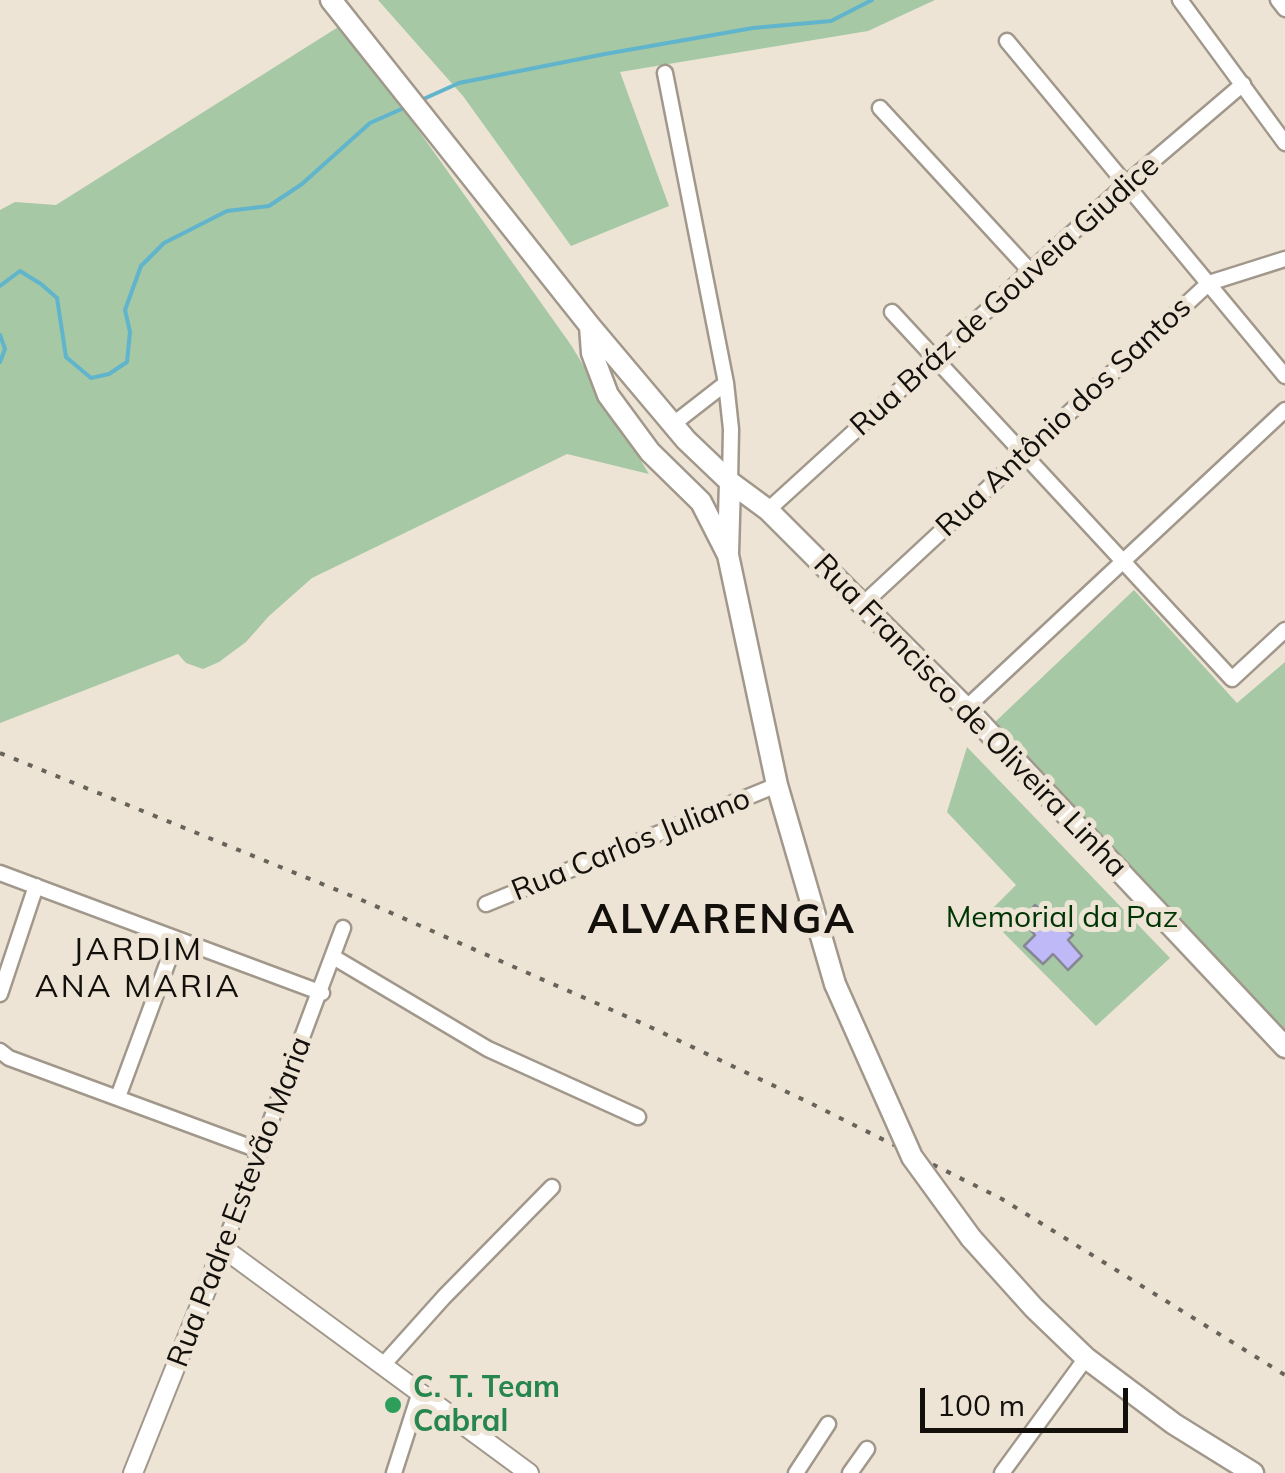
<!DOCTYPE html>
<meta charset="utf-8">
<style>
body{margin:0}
#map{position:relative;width:1285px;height:1473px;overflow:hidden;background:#ede4d6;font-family:Mulish,sans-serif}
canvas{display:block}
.scale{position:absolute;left:920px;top:1388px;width:208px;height:45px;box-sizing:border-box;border:5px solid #13100c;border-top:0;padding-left:12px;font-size:30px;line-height:35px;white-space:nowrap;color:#13100c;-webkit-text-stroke:8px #ede4d6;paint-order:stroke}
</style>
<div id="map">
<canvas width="1285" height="1473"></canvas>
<div class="scale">100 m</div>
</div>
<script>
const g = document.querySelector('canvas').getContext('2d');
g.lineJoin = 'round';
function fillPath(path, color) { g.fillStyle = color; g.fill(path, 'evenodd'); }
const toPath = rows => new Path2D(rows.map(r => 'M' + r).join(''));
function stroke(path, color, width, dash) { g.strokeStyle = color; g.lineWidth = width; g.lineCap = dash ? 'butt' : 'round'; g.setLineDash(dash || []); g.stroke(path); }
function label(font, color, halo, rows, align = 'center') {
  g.font = font + ' Mulish,sans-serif'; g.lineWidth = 10; g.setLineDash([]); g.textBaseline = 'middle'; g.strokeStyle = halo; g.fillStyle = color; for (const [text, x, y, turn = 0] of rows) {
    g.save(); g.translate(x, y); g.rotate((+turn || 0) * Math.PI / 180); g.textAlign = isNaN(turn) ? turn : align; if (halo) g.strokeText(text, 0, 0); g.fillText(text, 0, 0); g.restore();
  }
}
fillPath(toPath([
 [378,0,935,0,868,31,620,72,669,206,571,246,463,96],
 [343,24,571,345,649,474,567,454,312,578,269,616,246,642,219,662,203,669,186,663,178,654,0,723,0,210,15,202,56,205],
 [1134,590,1237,703,1285,662,1285,1033,994,723],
 [967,747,1170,958,1096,1026,986,915,1016,885,947,812]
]), '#a6c8a4');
stroke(toPath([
 [419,101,459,83,605,54,753,28,831,21,872,0],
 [0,286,20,271,41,284,57,298,66,357,91,378,109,374,127,362,130,332,125,310,141,266,164,243,227,211,269,206,302,184,370,123,406,107],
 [0,335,5,349,0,362]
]), '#60b4cc', 4);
const building = toPath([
 [1035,905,1051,920,1054,916,1073,935,1068,940,1082,956,1068,970,1053,954,1043,964,1024,946,1035,935,1021,920,1035,905]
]);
fillPath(building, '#bfb9f8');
stroke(building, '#868694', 2.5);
const minor = toPath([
 [1180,0,1285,143],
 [1278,0,1285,9],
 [1007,41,1285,376],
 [665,73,726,383,731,429,730,482],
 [880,108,1031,272],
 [892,312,1232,679,1285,630],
 [672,425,726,383],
 [768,510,1127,183,1243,84],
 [862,605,1209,283,1285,259],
 [966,708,1285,410],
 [0,873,322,993],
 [486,904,777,785],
 [335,958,488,1049,638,1117],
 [0,994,36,886],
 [0,1051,9,1058,261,1151],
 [118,1097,176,940],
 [223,1248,343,928],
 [383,1365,444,1297,552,1187],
 [394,1473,420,1392],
 [796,1473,828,1424],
 [850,1473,867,1449],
 [1002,1473,1086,1358]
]);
const tertiary = toPath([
 [133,1473,223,1248,529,1473]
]);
const secondary = toPath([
 [331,0,590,326,686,440,730,482,768,510,966,708,1285,1047],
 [590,326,592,353,608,395,650,452,701,502,728,555,777,785,835,984],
 [728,553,730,482],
 [971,1238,1034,1308,1086,1358,1174,1424,1253,1473]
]);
stroke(minor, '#a1988b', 19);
stroke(tertiary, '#a1988b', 22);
stroke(secondary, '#a1988b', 25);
stroke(minor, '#fff', 14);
stroke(tertiary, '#fff', 18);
stroke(secondary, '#fff', 20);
stroke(toPath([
 [0,753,364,901,646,1025,806,1101,1002,1199,1285,1375]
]), '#67625a', 4, [5, 10]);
const secondaryBridge = toPath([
 [835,984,912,1157,971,1238]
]);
stroke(secondaryBridge, '#a1988b', 25, []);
stroke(secondaryBridge, '#fff', 20);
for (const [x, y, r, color] of [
 [393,1405,10,"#2e9e5b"]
]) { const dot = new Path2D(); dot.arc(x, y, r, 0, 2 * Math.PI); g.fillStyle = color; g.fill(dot); stroke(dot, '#ede4d6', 4); }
label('30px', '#13100c', '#ede4d6', [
 ["Rua Bráz de Gouveia Giudice",1005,296,-42],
 ["Rua Antônio dos Santos",1064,417,-43],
 ["Rua Francisco de Oliveira Linha",970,716,46],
 ["Rua Carlos Juliano",631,845,-22],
 ["Rua Padre Estevão Maria",240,1202,-69]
]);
label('30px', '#003503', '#ede4d6', [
 ["Memorial da Paz",1062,918]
]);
label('bold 30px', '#27864d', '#ede4d6', [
 ["C. T. Team",413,1388],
 ["Cabral",413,1422]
], 'left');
g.letterSpacing = '2.5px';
label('32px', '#13100c', '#ede4d6', [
 ["JARDIM",138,950],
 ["ANA MARIA",138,987]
]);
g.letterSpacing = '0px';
g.letterSpacing = '2.5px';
label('bold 40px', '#13100c', '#ede4d6', [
 ["ALVARENGA",722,921]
]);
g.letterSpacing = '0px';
</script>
